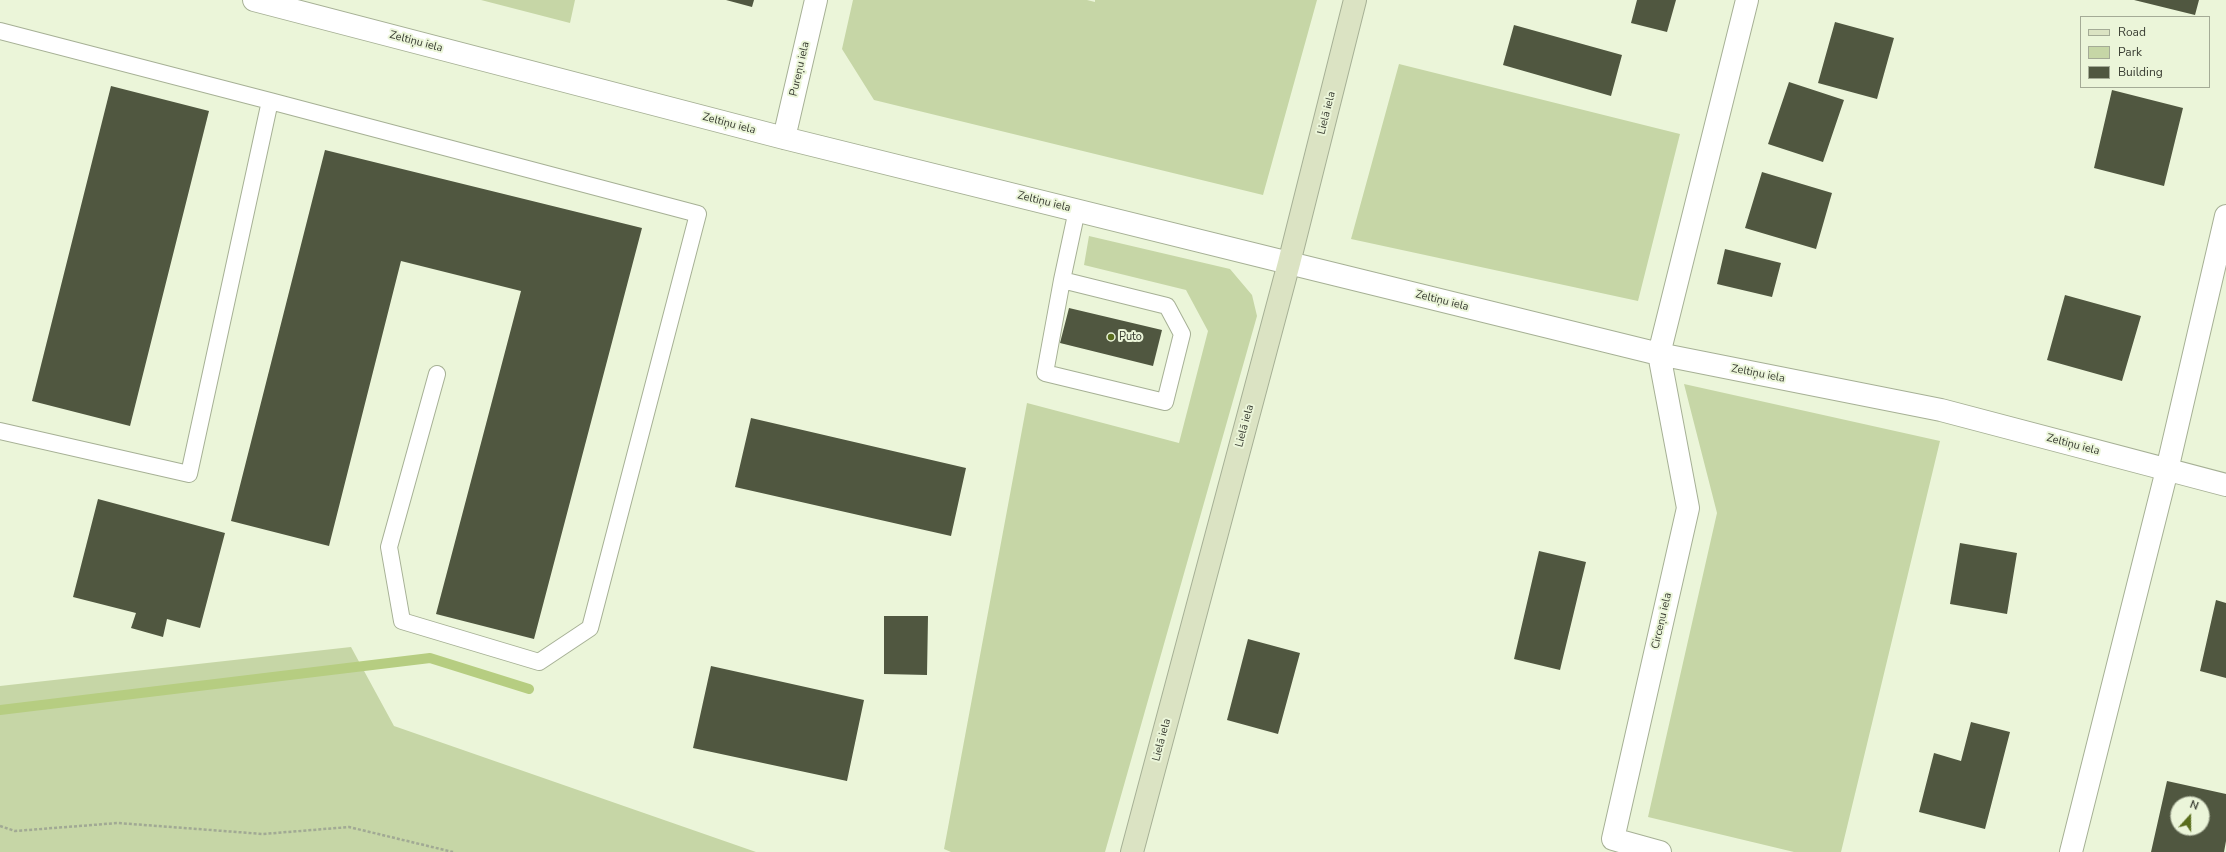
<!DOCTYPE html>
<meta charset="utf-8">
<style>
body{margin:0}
#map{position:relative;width:2226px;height:852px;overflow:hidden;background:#ebf5d9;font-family:"Nunito Sans",sans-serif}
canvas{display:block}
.legend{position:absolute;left:2080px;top:16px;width:130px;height:72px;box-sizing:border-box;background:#ebf5d9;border:1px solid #a4ab96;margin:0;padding:5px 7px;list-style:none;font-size:12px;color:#393d32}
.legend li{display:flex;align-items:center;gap:8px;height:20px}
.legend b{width:20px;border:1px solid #a4ab96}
.north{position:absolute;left:2170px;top:796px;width:40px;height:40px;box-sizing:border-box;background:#ebf5d9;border:1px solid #a4ab96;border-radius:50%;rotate:21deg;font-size:11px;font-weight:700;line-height:16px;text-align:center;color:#393d32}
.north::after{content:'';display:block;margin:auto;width:14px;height:18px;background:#596d1c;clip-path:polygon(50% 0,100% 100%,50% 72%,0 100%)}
</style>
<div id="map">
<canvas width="2226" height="852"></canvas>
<ul class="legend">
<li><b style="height:5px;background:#dbe3c3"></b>Road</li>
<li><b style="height:11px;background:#c6d6a6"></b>Park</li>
<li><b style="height:11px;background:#505740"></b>Building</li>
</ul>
<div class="north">N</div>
</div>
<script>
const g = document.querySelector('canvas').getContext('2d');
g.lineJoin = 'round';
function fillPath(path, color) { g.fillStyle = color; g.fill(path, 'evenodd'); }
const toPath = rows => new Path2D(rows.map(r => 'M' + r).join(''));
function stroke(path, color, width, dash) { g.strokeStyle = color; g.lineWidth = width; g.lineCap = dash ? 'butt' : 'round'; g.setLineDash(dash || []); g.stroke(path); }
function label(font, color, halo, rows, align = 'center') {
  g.font = font + ' "Nunito Sans",sans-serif'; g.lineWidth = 4; g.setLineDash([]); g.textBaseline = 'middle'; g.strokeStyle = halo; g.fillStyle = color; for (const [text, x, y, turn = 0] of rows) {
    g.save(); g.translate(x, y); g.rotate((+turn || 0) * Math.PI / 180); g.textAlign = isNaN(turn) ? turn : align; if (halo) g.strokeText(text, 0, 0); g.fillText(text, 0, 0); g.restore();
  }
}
fillPath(toPath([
 [481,0,575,0,570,23],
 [853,0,1087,0,1095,2,1095,0,1317,0,1263,195,874,100,842,49],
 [1399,64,1680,134,1638,301,1351,239],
 [1089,236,1230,269,1252,295,1257,316,1105,852,951,852,944,849,1027,403,1179,443,1208,331,1186,290,1084,265],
 [1684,384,1940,441,1841,852,1794,852,1648,817,1717,513],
 [351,647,394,726,756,852,0,852,0,686]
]), '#c6d6a6');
stroke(toPath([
 [0,710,430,658,529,689]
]), '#b6cd81', 10);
fillPath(toPath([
 [726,0,754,0,752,7],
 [1637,0,1676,0,1667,32,1631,23],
 [2134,0,2199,0,2195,15],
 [1835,22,1894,38,1877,99,1818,83],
 [1514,25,1622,55,1611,96,1503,65],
 [1789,82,1844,100,1823,162,1768,144],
 [111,86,209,111,130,426,32,401],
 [2112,90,2183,108,2164,186,2094,168],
 [325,150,642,228,534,639,436,614,521,291,401,261,329,546,231,521],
 [1762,172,1832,193,1816,249,1745,228],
 [1725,249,1781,263,1772,297,1717,284],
 [2065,295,2141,316,2122,381,2047,360],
 [1069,308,1162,330,1153,366,1060,343],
 [751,418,966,468,951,536,735,487],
 [98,499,225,533,200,628,167,619,163,637,131,628,136,613,73,597],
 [1960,543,2017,553,2007,614,1950,604],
 [1539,551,1586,562,1560,670,1514,659],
 [2216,600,2226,603,2226,678,2200,671],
 [884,616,928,616,927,675,884,674],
 [1248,639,1300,653,1278,734,1227,720],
 [711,666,864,700,847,781,693,748],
 [1971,722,2010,732,1985,829,1919,812,1934,753,1961,761],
 [2167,781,2226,794,2226,841,2224,852,2151,852],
 [2178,804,2202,804,2202,828,2178,828]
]), '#505740');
const lane = toPath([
 [0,31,270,101,189,474,0,431],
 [270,101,698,214,590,628,539,662,402,621,389,547,437,374],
 [1062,280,1045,373,1165,402,1182,334,1167,306,1062,280,1077,210]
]);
const street = toPath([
 [254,0,784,138,1289,263,1659,354,1941,410,2226,485],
 [784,138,816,0],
 [1660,852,1613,839,1688,508,1659,354,1747,0],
 [2071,852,2167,470,2226,216]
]);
const secondary = toPath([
 [1132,852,1289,263,1355,0]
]);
stroke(lane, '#a6b095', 18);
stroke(street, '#a6b095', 24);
stroke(secondary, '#a6b095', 24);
stroke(toPath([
 [0,826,15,831,118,823,263,834,349,827,453,852]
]), '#a1a994', 2.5, [3, 2]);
stroke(lane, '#fff', 16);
stroke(street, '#fff', 22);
stroke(secondary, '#dbe3c3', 22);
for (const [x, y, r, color] of [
 [1111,337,4,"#596d1c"]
]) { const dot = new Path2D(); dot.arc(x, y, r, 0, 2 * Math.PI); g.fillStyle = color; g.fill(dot); stroke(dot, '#ebf5d9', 1.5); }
label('11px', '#393d32', '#ebf5d9', [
 ["Zeltiņu iela",416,42,15],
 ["Pureņu iela",800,69,-77],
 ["Lielā iela",1327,113,-76],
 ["Zeltiņu iela",729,124,15],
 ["Zeltiņu iela",1044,202,14],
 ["Zeltiņu iela",1442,301,14],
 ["Zeltiņu iela",1758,374,11],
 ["Lielā iela",1245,426,-75],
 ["Zeltiņu iela",2073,445,15],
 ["Circeņu iela",1662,621,-77],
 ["Lielā iela",1162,740,-75]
]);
label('11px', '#393d32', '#ebf5d9', [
 ["Puto",1119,337]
], 'left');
</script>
